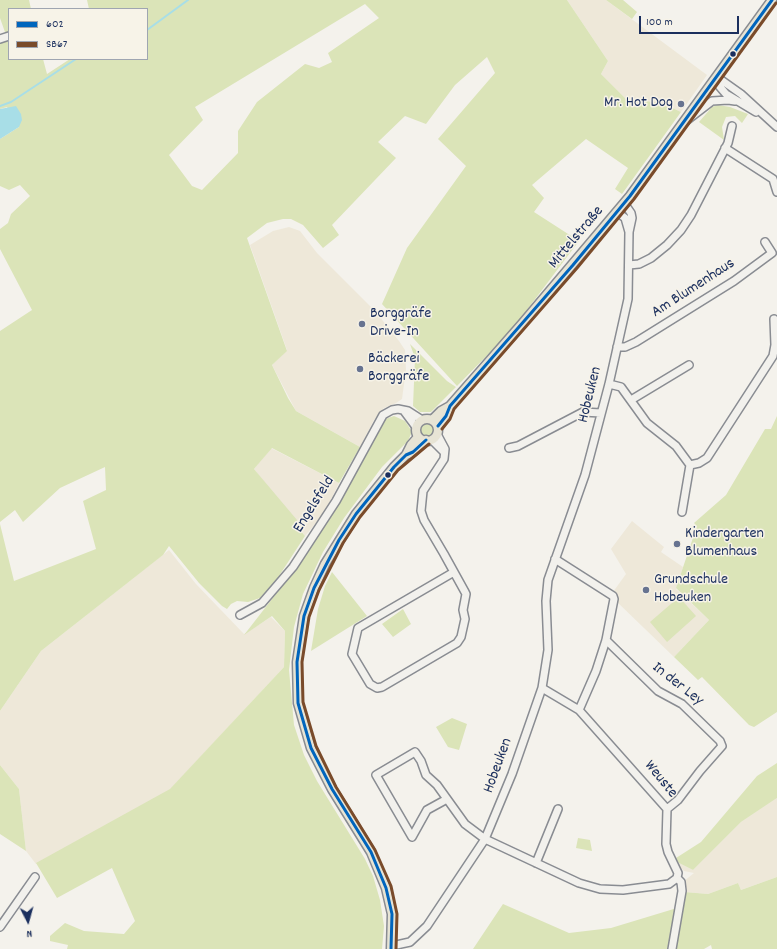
<!DOCTYPE html>
<meta charset="utf-8">
<style>
body{margin:0}
#map{position:relative;width:777px;height:949px;overflow:hidden;background:#f4f2ec;font-family:Dekko,sans-serif}
canvas{display:block}
.legend{position:absolute;left:8px;top:8px;width:140px;height:52px;box-sizing:border-box;background:#f7f3e8;border:1px solid #9fa5b1;margin:0;padding:5px 7px;list-style:none;font-size:12px;color:#1b2f5e}
.legend li{display:flex;align-items:center;gap:8px;height:20px}
.legend b{width:20px;border:1px solid #9fa5b1}
.north{position:absolute;left:8px;top:901px;width:40px;height:40px;-webkit-text-stroke:3px #f7f3e8;paint-order:stroke;rotate:174deg;font-size:11px;font-weight:700;line-height:16px;text-align:center;color:#1b2f5e}
.north::after{content:'';display:block;margin:auto;width:14px;height:18px;background:#1b2f5e;clip-path:polygon(50% 0,100% 100%,50% 72%,0 100%)}
.scale{position:absolute;left:639px;top:16px;width:100px;height:18px;box-sizing:border-box;border:2px solid #1b2f5e;border-top:0;padding-left:5px;font-size:12px;line-height:14px;white-space:nowrap;color:#1b2f5e;-webkit-text-stroke:3px #f7f3e8;paint-order:stroke}
</style>
<div id="map">
<canvas width="777" height="949"></canvas>
<ul class="legend">
<li><b style="height:5px;background:#0065bd"></b>602</li>
<li><b style="height:5px;background:#7a4b2a"></b>SB67</li>
</ul>
<div class="north">N</div>
<div class="scale">100 m</div>
</div>
<script>
const g = document.querySelector('canvas').getContext('2d');
g.lineJoin = 'round';
function fillPath(path, color) { g.fillStyle = color; g.fill(path, 'evenodd'); }
const toPath = rows => new Path2D(rows.map(r => 'M' + r).join(''));
function stroke(path, color, width, dash) { g.strokeStyle = color; g.lineWidth = width; g.lineCap = dash ? 'butt' : 'round'; g.setLineDash(dash || []); g.stroke(path); }
function label(font, color, halo, rows, align = 'center') {
  g.font = font + ' Dekko,sans-serif'; g.lineWidth = 3; g.setLineDash([]); g.textBaseline = 'middle'; g.strokeStyle = halo; g.fillStyle = color; for (const [text, x, y, turn = 0] of rows) {
    g.save(); g.translate(x, y); g.rotate((+turn || 0) * Math.PI / 180); g.textAlign = isNaN(turn) ? turn : align; if (halo) g.strokeText(text, 0, 0); g.fillText(text, 0, 0); g.restore();
  }
}
fillPath(toPath([
 [567,0,606,0,707,75,681,112,672,108,644,101,634,107,601,74,608,61],
 [289,227,300,231,317,253,375,311,399,341,405,350,406,369,402,399,396,403,384,408,374,420,360,447,296,411,272,365,287,350,250,245,273,231],
 [271,448,339,483,325,512,305,536,254,469],
 [632,521,664,547,661,552,683,567,676,589,709,620,674,657,615,600,613,592,626,574,611,549],
 [169,550,196,584,244,634,271,617,285,631,284,667,170,790,36,864,26,851,19,789,0,765,0,711,41,651],
 [777,798,777,877,741,890,738,883,708,894,684,892,683,882,694,873,684,871,677,864,677,862,693,870,741,822]
]), '#eee8d9');
fillPath(toPath([
 [0,0,29,0,31,9,9,9,9,59,43,59,47,74,70,59,147,59,147,9,89,9,87,0,567,0,608,61,601,74,634,107,644,101,662,103,681,112,622,194,615,189,628,168,586,139,532,185,544,198,534,212,579,241,511,331,457,386,382,304,407,248,466,166,438,139,495,73,487,57,455,85,426,124,405,116,378,142,396,158,332,225,339,235,323,248,303,225,291,219,283,219,267,223,247,238,287,351,272,365,288,398,296,411,360,447,339,483,272,448,254,469,297,520,296,525,305,536,277,579,260,598,248,602,237,601,231,604,227,609,222,606,199,583,169,546,163,555,41,651,0,711,0,524,14,581,96,549,83,501,106,490,105,467,60,488,23,522,15,510,0,522,0,331,32,310,0,249,0,229,8,223,11,214,30,196,20,185,9,190,0,186,0,139,19,127,7,107,0,109,0,38,6,35,0,18],
 [365,4,379,18,328,53,332,62,319,68,305,64,257,102,238,131,238,153,202,190,192,186,169,155,203,120,195,107],
 [606,0,623,0,637,12,632,19],
 [718,105,730,107,748,114,742,123,735,116,726,117,722,127,724,140,699,122,712,107],
 [410,344,447,381,456,387,431,412,420,412,413,406,415,358],
 [394,416,405,421,411,430,411,434,408,441,382,467,344,518,323,552,303,594,294,627,289,670,294,725,304,755,317,781,365,859,373,876,380,900,384,926,382,949,67,949,68,945,50,941,50,936,65,923,84,931,124,934,135,921,112,868,57,898,36,863,170,789,284,667,285,631,272,616,244,635,279,590,330,518,385,419],
 [777,416,777,712,754,727,749,725,702,677,698,680,674,657,709,620,676,588,697,526,694,523,726,495,765,429,771,429],
 '420 430a7 7 0 1 1 14 0a7 7 0 1 1-14 0Z',
 [332,572,367,616,311,651,318,609,325,586],
 [679,597,696,616,667,642,650,622],
 [403,609,411,624,393,637,382,624],
 [452,718,467,724,459,750,448,747,436,727],
 [777,763,777,798,741,822,693,870,677,862,676,858,701,842,757,776],
 [0,765,19,789,26,851,0,834],
 [578,838,590,840,592,851,576,848],
 [777,877,777,949,712,949,711,945,704,949,673,949,684,892,708,894,738,883,741,890],
 [503,904,569,933,611,928,677,908,670,949,473,949]
]), '#dbe4b8');
fillPath(toPath([
 [16,106,21,114,22,120,19,127,0,139,0,109]
]), '#a8dee7');
stroke(toPath([
 [147,30,188,0],
 [0,106,11,102,76,59]
]), '#a8dee7', 2);
const minor = toPath([
 [0,39,9,36],
 [717,77,741,94,777,127],
 [714,80,726,94,756,112],
 [686,121,712,101,728,100,735,101],
 [725,148,773,179,777,192],
 [617,212,625,218,629,232],
 [629,265,639,264,651,258,667,245,681,230,691,215,728,143,732,126],
 [617,347,625,347,636,342,734,281,772,253,765,242],
 [609,384,621,387,647,423,676,446,690,465,682,512],
 [631,400,689,365],
 [404,411,416,427],
 [437,434,445,449,444,459,423,491,421,511,424,520,444,554,465,592,466,594,463,610,465,619,461,637,457,643,382,687,377,688,370,684,352,654,358,628,454,572],
 [432,440,444,452],
 [509,448,518,446,583,412,601,413],
 [690,465,699,463,707,458,773,356,775,345,774,319],
 [555,559,613,596,614,599,606,640,596,671,579,710],
 [240,615,262,603,293,567,336,501,383,415,392,410,398,409,408,411,422,420],
 [606,640,658,691,682,704,720,741,722,746,700,771,678,800,667,809],
 [542,688,579,710,667,809,666,844,668,852,678,873,677,878],
 [447,799,427,810,412,837,376,775,415,752,421,761,426,775,437,785,465,824,485,839,579,883,600,889,623,890,669,884,677,878],
 [536,863,558,809],
 [0,927,35,877],
 [392,946,410,942,427,926,485,839,512,774,542,688,548,650,546,601,548,580,585,475,609,384,628,299,629,232,632,218,631,213,624,203],
 [672,949,682,891,681,882,677,878]
]);
const major = toPath([
 '416 430a11 11 0 1 1 22 0a11 11 0 1 1-22 0Z',
 [432,420,441,411,450,406,522,324,630,196,772,0],
 [438,426,446,416,450,406],
 [406,455,413,452,426,440],
 [391,949,392,914,386,888,371,852,332,789,311,748,298,703,297,662,304,616,314,588,325,564,356,514,394,467,406,455,411,445,418,437]
]);
stroke(minor, '#898c92', 10);
stroke(major, '#898c92', 11);
stroke(minor, '#f2f1ed', 7);
stroke(major, '#e7e4d5', 8);
stroke(toPath([
 [438,426,446,416,450,406,573,265,630,196,772,0],
 [391,949,392,914,386,888,371,852,332,789,311,748,298,703,297,662,304,616,314,588,339,540,356,514,394,467,406,455,413,452,426,440]
]), '#0065bd', 3);
stroke(toPath([
 [442,429,450,419,454,409,577,268,634,199,776,3],
 [396,949,397,914,391,886,375,850,336,787,316,746,303,702,302,662,309,617,319,590,343,543,360,517,398,470,429,444]
]), '#7a4b2a', 3);
for (const [x, y, r, color] of [
 [733,54,3.5,"#1b2f5e"],
 [681,104,4,"#677390"],
 [362,324,4,"#677390"],
 [360,369,4,"#677390"],
 [388,475,3.5,"#1b2f5e"],
 [677,544,4,"#677390"],
 [646,590,4,"#677390"]
]) { const dot = new Path2D(); dot.arc(x, y, r, 0, 2 * Math.PI); g.fillStyle = color; g.fill(dot); stroke(dot, '#f7f3e8', 1.5); }
label('16px', '#1b2f5e', '#f7f3e8', [
 ["Mr. Hot Dog",673,104,"right"],
 ["Borggräfe",370,315],
 ["Drive-In",370,333],
 ["Bäckerei",368,360],
 ["Borggräfe",368,378],
 ["Kindergarten",685,535],
 ["Blumenhaus",685,553],
 ["Grundschule",654,581],
 ["Hobeuken",654,599]
], 'left');
label('16px', '#1b2f5e', '#f7f3e8', [
 ["Mittelstraße",577,238,-50],
 ["Am Blumenhaus",694,289,-33],
 ["Hobeuken",591,395,-76],
 ["Engelsfeld",315,505,-58],
 ["In der Ley",677,685,38],
 ["Hobeuken",499,766,-70],
 ["Weuste",660,780,51]
]);
</script>
